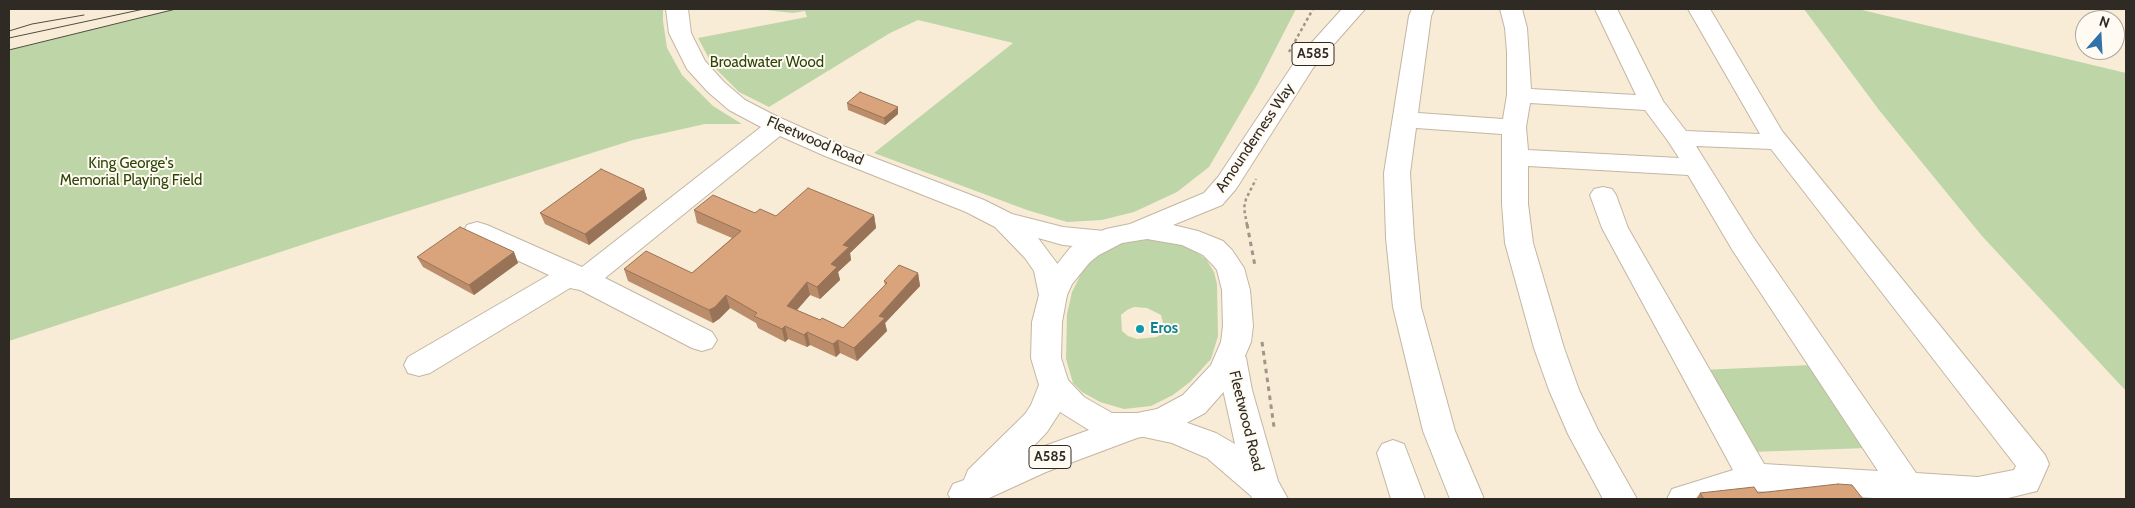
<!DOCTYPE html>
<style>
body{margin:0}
#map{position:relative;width:2135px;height:508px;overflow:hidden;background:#f8ecd7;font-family:Cabin,sans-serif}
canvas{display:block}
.frame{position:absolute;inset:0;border:10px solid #2f2a23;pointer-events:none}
.north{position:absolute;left:2075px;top:10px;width:50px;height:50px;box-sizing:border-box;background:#fffaf2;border:1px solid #aca79f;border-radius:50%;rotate:19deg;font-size:14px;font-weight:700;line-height:20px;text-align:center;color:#2f2a23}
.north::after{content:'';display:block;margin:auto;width:18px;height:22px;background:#3173a9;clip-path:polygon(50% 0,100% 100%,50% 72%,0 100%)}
</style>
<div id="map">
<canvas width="2135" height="508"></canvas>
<div class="frame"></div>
<div class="north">N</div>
</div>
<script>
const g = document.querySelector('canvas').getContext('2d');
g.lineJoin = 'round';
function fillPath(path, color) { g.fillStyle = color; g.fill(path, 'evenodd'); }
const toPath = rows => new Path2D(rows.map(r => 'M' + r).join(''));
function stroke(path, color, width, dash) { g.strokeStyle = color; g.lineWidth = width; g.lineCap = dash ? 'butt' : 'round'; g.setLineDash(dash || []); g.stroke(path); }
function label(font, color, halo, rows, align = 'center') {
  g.font = font + ' Cabin,sans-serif'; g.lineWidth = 4; g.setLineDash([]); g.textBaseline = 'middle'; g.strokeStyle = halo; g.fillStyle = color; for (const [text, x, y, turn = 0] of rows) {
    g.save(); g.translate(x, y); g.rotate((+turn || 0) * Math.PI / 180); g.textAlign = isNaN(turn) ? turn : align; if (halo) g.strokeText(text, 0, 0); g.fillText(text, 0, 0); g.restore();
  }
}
fillPath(toPath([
 [176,9,663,9,663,21,667,48,682,75,713,106,742,124,705,124,633,140,332,235,9,341,9,50],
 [757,9,1296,9,1257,85,1209,167,1177,192,1134,212,1102,220,1067,222,1027,210,874,153,1013,43,918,20,890,33,769,107,739,92,713,66,698,38,807,17,805,11,793,13],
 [1804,9,1858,9,2126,73,2126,391,1982,236,1879,110],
 [1142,239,1161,240,1177,244,1191,249,1206,259,1214,272,1217,284,1218,336,1211,359,1190,382,1173,395,1151,406,1124,409,1100,402,1082,392,1073,383,1066,359,1067,314,1072,292,1082,272,1096,257,1109,249,1127,242],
 [1134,307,1147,308,1161,315,1163,323,1161,334,1157,337,1137,339,1128,336,1122,331,1121,315,1127,310],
 [1812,365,1868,448,1751,452,1702,370]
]), '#bed5a8');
const minor = toPath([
 [666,9,688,9,691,33,705,61,724,82,745,100,774,115,843,146,984,200,1012,214,1063,227,1104,231,1114,234,1118,240,1114,246,1104,249,1063,245,1038,238,1062,270,1067,295,1063,302,1053,305,1043,302,1039,295,1034,271,1025,258,995,227,966,212,825,156,780,136,605,278,712,332,717,340,712,348,702,351,692,348,580,290,570,288,430,373,419,376,408,373,404,365,408,357,549,275,467,237,464,231,467,225,477,222,487,225,582,267,761,127,729,110,708,92,687,69,669,33,666,9],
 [1412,9,1434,9,1431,16,1418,113,1503,119,1507,95,1507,52,1505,28,1500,9,1522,9,1527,28,1531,89,1636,95,1595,9,1617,9,1663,101,1686,131,1760,134,1688,9,1710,9,1782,131,2045,455,2049,464,2037,491,2004,499,1891,499,1754,491,1727,499,1667,499,1672,489,1733,470,1602,228,1590,195,1594,189,1603,187,1612,189,1616,195,1628,228,1764,464,1878,471,1733,251,1688,175,1528,166,1528,204,1533,243,1564,348,1579,390,1598,430,1637,499,1603,499,1568,434,1549,390,1534,348,1505,243,1502,204,1502,134,1416,128,1410,173,1414,238,1421,307,1455,431,1484,499,1450,499,1423,431,1393,307,1386,238,1384,173,1409,16,1412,9],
 [1530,103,1645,110,1668,141,1679,158,1528,150,1526,127,1530,103],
 [1696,146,1771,149,2016,466,2014,470,1978,477,1916,473,1753,237,1696,146],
 [1393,440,1404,444,1425,499,1391,499,1377,453,1382,444,1393,440]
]);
const major = toPath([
 [1231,347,1242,350,1246,358,1252,390,1278,481,1288,499,1253,499,1250,495,1207,458,1172,443,1130,434,1125,425,1130,416,1141,413,1185,422,1216,433,1235,444,1216,358,1220,350,1231,347]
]);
const highway = toPath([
 [1342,9,1365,9,1313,68,1236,189,1222,205,1173,225,1198,231,1223,241,1232,250,1244,268,1250,290,1253,326,1251,342,1235,379,1205,413,1175,429,1137,438,1046,472,987,499,951,499,948,494,953,484,964,480,968,470,1025,414,1031,405,1039,385,1031,358,1032,322,1039,295,1050,273,1070,248,1079,241,1106,229,1130,224,1204,193,1218,177,1296,60,1342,9],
 [1147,239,1182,245,1203,255,1212,264,1217,270,1222,290,1223,326,1221,342,1211,365,1183,395,1157,409,1137,413,1112,413,1084,397,1068,380,1061,358,1062,322,1067,295,1072,284,1090,262,1099,255,1122,243,1147,239],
 [1060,412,1089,430,1028,452,1047,432,1060,412]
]);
stroke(minor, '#c3b6a3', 2);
stroke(major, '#c3b6a3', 2);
stroke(highway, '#c3b6a3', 2);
stroke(toPath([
 [1289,52,1313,9],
 [1247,225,1244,208,1246,199,1256,179]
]), '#9f9687', 2.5, [3, 3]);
stroke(toPath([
 [1247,224,1255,266],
 [1262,342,1274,427]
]), '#9f9687', 3, [4.5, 4.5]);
fillPath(minor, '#fff');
fillPath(major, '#fff');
fillPath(highway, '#fff');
stroke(toPath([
 [9,31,32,24,84,15],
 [9,38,144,9],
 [9,50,176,9]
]), '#524c43', 1);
fillPath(toPath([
 [847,103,898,114,885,125,848,110],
 [644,189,647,199,589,245,545,224,540,213],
 [694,210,755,213,776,216,874,215,876,228,850,253,851,260,838,272,840,280,820,299,810,295,797,310,820,320,843,328,885,285,884,281,918,273,920,286,885,323,887,331,857,361,840,353,836,357,810,345,807,347,788,339,785,342,758,328,756,323,730,308,719,319,713,323,628,281,624,269,692,273,732,238,697,223],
 [514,252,518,263,474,295,423,267,417,257],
 [1700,493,1758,493,1863,499,1696,499]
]), '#bb8d6b');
fillPath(toPath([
 [898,107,898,114,885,125,884,118],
 [644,189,647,199,589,245,585,234],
 [874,215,876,228,850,253,851,260,838,272,840,280,820,299,817,287,843,245],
 [514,252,518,263,474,295,469,285],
 [918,273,920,286,885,323,887,331,857,361,854,348,879,316],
 [807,282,810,295,790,318,787,306],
 [726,295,730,308,719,319,713,323,709,310],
 [785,326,788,339,785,342,782,329],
 [807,332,810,345,807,347,804,335],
 [838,340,840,353,836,357,833,344]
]), '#987357');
const building = toPath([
 [860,92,898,107,884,118,847,103,860,92],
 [601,169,644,189,585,234,540,213,601,169],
 [808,188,874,215,843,245,849,247,831,264,837,267,817,287,807,282,787,306,820,320,822,318,843,328,887,283,884,281,899,265,918,273,879,316,885,318,854,348,838,340,833,344,807,332,804,335,785,326,782,329,754,316,757,313,726,295,715,307,709,310,624,269,646,251,692,273,741,231,694,210,713,195,755,213,760,209,776,216,808,188],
 [460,227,514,252,469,285,417,257,460,227],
 [1838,484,1852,485,1863,499,1704,499,1700,493,1754,487,1758,493,1838,484]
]);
fillPath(building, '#d9a47c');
stroke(building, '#987357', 1);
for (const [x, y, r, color] of [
 [1140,329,5,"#0f9aa8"]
]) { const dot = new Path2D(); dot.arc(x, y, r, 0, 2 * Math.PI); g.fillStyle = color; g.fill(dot); stroke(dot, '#fffaf2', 2); }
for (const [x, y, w] of [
 [1313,54,42],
 [1050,457,42]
]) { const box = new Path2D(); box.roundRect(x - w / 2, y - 11.5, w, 23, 4); g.fillStyle = '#fffaf2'; g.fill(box); stroke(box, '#2f2a23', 1); }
label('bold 14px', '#2f2a23', null, [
 ["A585",1313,54],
 ["A585",1050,457]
]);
label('15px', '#2c4404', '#fffaf2', [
 ["Broadwater Wood",767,63],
 ["King George's",131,164],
 ["Memorial Playing Field",131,181]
]);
label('15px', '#2f2a23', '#fffaf2', [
 ["Amounderness Way",1255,138,-56],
 ["Fleetwood Road",815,141,23],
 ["Fleetwood Road",1246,421,76]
]);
label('bold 15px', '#0d838f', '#fffaf2', [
 ["Eros",1150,329]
], 'left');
</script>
